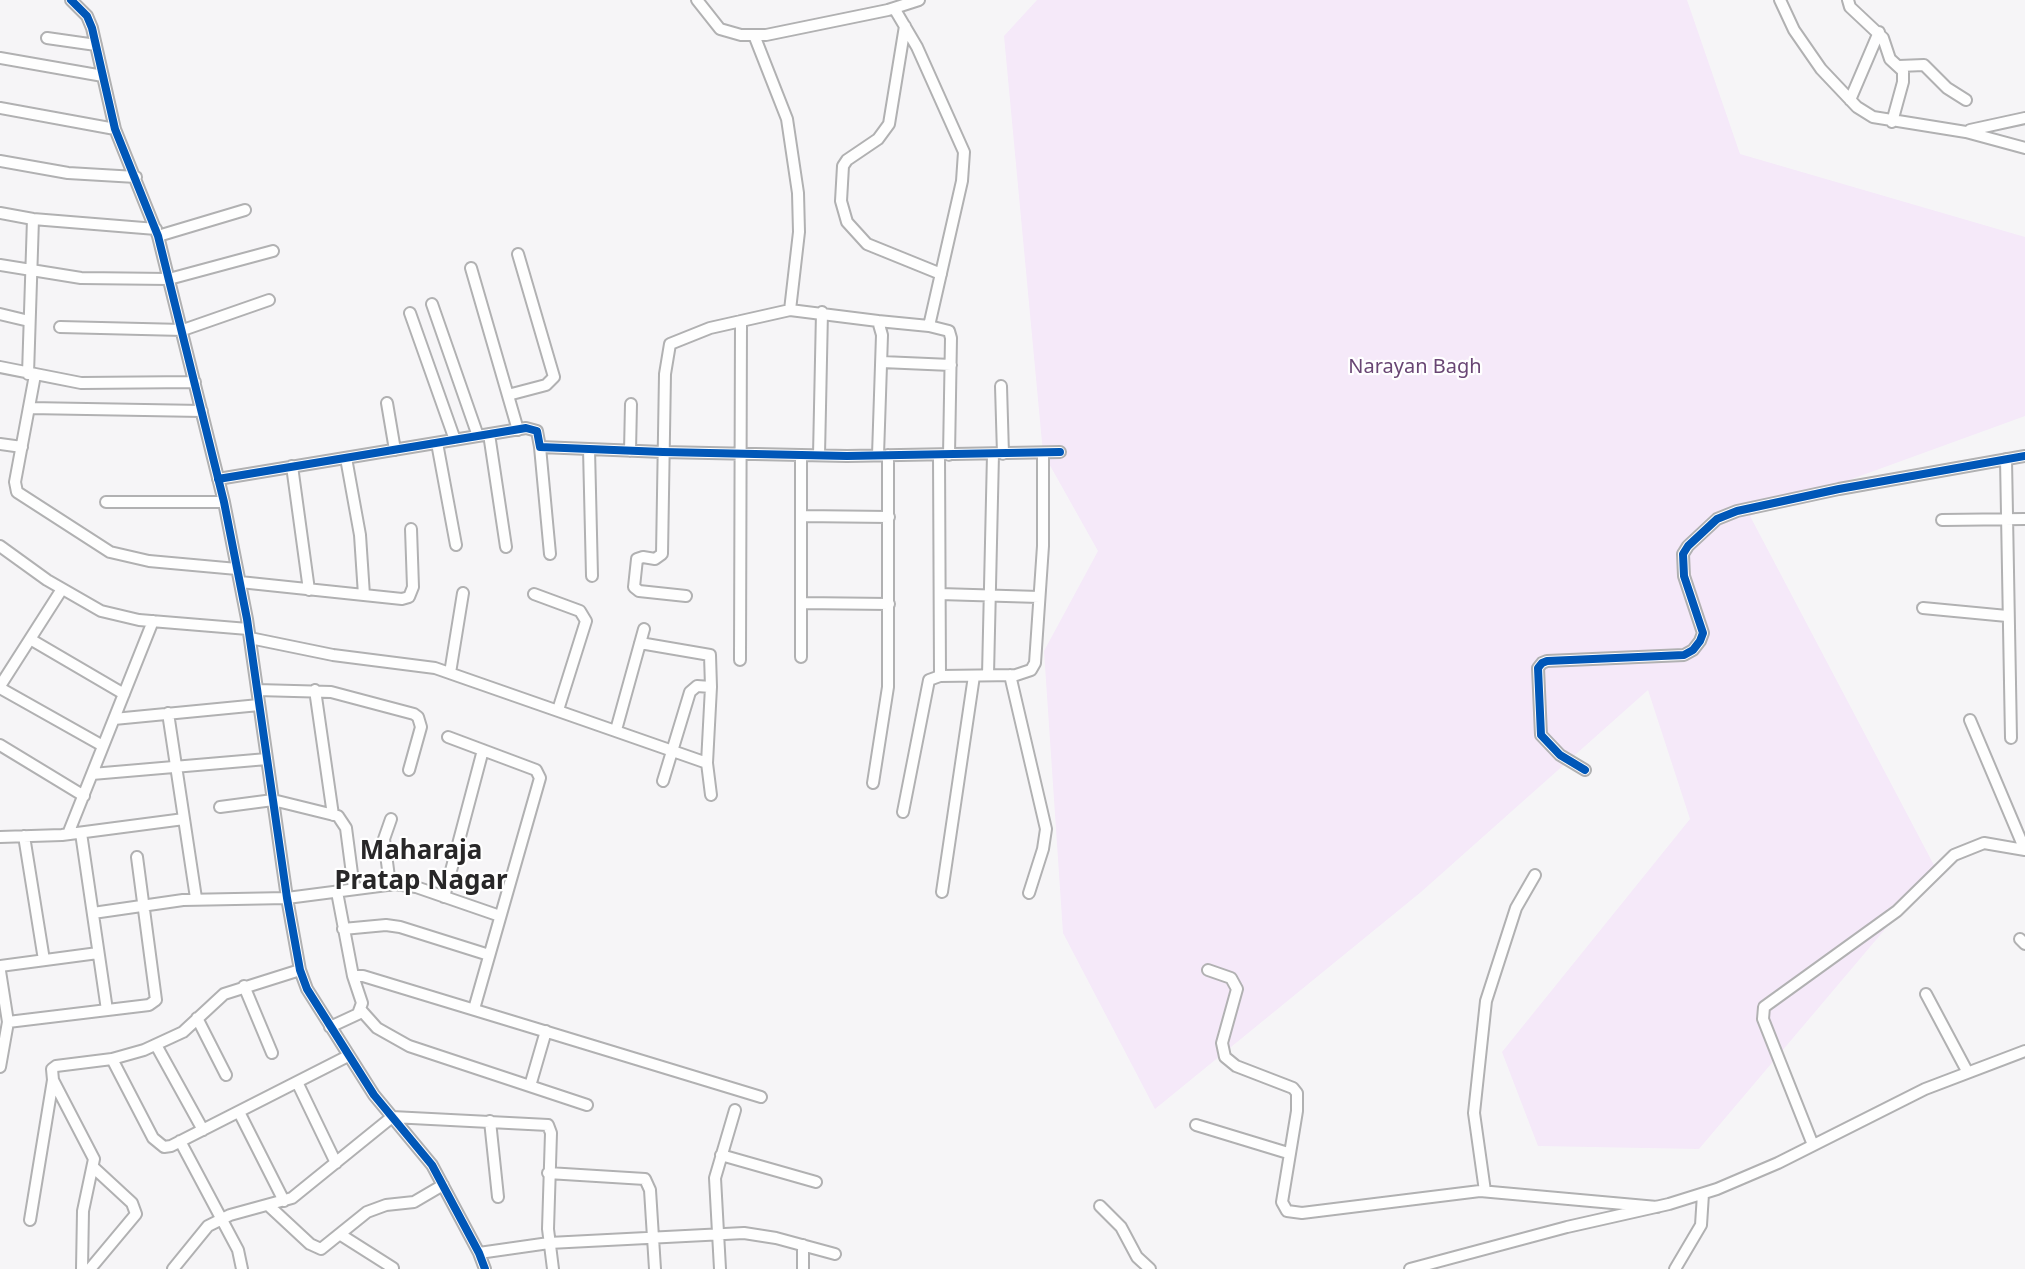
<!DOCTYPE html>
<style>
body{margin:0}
canvas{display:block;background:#f6f5f7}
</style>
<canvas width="2025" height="1269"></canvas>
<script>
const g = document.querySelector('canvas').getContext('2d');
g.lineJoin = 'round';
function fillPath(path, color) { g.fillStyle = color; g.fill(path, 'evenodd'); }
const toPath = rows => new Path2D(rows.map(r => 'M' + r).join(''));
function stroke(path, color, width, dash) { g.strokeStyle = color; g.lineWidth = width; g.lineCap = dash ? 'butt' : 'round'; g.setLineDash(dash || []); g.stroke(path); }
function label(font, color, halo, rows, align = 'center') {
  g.font = font + ' "Noto Sans",sans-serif'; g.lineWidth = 4.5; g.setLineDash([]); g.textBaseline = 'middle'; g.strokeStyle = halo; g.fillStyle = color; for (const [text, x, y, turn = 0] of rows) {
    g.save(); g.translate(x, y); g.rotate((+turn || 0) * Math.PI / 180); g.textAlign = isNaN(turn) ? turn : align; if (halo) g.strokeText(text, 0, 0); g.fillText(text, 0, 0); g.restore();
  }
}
fillPath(toPath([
 [1037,0,1687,0,1740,154,2025,237,2025,416,1750,516,1936,869,1699,1149,1538,1146,1502,1052,1690,819,1648,690,1421,892,1155,1109,1063,933,1044,651,1098,551,1043,453,1004,36]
]), '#f5e9f9');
const street = toPath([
 [71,0,87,16,92,28,115,129,158,236,224,502,247,619,287,898,300,970,307,989,374,1095,432,1165,479,1253,485,1269],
 [697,0,720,29,741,35,766,35,888,10,919,0],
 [1780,0,1794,30,1821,69,1857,107,1873,117,1966,132,2025,148],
 [1848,0,1850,7,1883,38,1890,59,1903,71,1903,82,1892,122],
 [894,8,917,47,964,152,962,181,929,326],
 [905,26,889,124,878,139,847,160,843,166,841,201,847,222,867,244,941,274],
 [754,35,787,119,798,193,799,232,790,310],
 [47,38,96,45],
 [0,58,103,76],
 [1899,66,1924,65,1947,88,1966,100],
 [1850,100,1879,32],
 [0,108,115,129],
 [1970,130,2025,118],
 [0,161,68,173,136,177],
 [0,213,33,219,156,229],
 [158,236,245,210],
 [0,265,81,278,169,279,273,251],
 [471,268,518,430],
 [432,304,478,436],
 [410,313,455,440],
 [0,314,29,321],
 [878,321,929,326,949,331,951,338,949,455],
 [60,327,183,330,269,300],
 [882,362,951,365],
 [0,367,81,383,195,382],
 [28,374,33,219],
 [35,375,15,482,17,492,110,552,149,561,237,569],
 [1001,386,1003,454],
 [508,395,546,385,554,377,518,254],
 [387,403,395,450],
 [29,408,202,411],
 [489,434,506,547],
 [437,443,456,545],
 [0,444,22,447],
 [540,447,550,554],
 [589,449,592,576],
 [630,451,631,404],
 [819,455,822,312],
 [939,455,940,676],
 [346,458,360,535,364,595],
 [2006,459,2011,738],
 [292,466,309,590],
 [218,479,526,428,537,431,540,447,663,452,847,456,1060,452],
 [106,502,224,502],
 [801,516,889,517],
 [1942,520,2025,519],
 [0,546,47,580,101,611,139,620,248,629],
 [240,582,402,599,409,597,413,587,411,529],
 [534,594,580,611,586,621,558,710],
 [940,594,1039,597],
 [686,596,639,591,634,587,637,559,643,557,655,559,662,554,665,374,670,344,710,328,790,310,878,321,882,335,878,455],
 [801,603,889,604],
 [1923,608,2007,616],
 [250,638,333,655,435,668,707,763],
 [30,639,124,694],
 [640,643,710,655,711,687,707,763,711,795],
 [801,657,801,455],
 [740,660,741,321],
 [450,673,463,593],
 [988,675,993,454],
 [1010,675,1046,829,1043,849,1029,893],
 [0,686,62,589],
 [0,688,103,746],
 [257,690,331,692,414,714,418,717,421,727,409,770],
 [315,690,333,815],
 [168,713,196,898],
 [114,719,259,705],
 [1970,720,2025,850],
 [616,730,644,629],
 [448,737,536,770,540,778,474,1009],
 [0,745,84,796],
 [1585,770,1560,755,1541,735,1538,668,1542,663,1547,661,1684,655,1693,650,1700,641,1703,633,1684,576,1683,554,1688,546,1717,519,1737,511,1839,489,2025,456],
 [92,774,267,759],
 [663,781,690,692,697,686,711,687],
 [873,783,888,687,888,455],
 [220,807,273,800,338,816,346,828,354,889],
 [903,812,929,680,940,676,1016,675,1031,670,1035,663,1043,546,1043,453],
 [81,833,107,1010],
 [68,834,153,621],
 [24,836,44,960],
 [0,837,62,835,184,819],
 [390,885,384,839,391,819],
 [337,892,353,976],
 [942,892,974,676],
 [444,897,483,750],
 [93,913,183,900,287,898,395,884,416,887,500,916],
 [343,929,386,925,400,927,489,955],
 [2020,939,2025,944],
 [0,966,98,953],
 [1208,970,1231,978,1237,989,1222,1043,1225,1057,1236,1066,1293,1088,1297,1093,1297,1111,1282,1202,1287,1211,1302,1213,1480,1191,1657,1207],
 [0,971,8,1022],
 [244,986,272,1053],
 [1926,994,1967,1071],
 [360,1009,377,1028,409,1046,587,1105],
 [197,1018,226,1075],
 [330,1027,358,1014,362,1003,353,976,363,976,761,1097],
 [156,1045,203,1130],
 [112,1059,153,1138,164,1147,171,1146,348,1056],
 [0,1067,8,1022,149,1005,156,1000,137,857],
 [297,1082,336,1163],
 [530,1086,546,1031],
 [239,1112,284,1201],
 [490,1121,498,1197],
 [1196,1125,1288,1153],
 [180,1141,238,1250,242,1269],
 [1813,1145,1763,1019,1764,1007,1897,911,1954,855,1984,843,2025,850],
 [721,1155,816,1182],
 [548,1173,645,1179,650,1190,655,1269],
 [1485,1191,1474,1113,1486,1001,1516,908,1535,875],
 [268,1205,310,1244,321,1249,367,1212,386,1205,414,1202,443,1185],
 [1100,1206,1121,1227,1137,1257,1150,1269],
 [30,1220,53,1080],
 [341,1235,393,1268],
 [803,1245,803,1269],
 [479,1253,549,1243,744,1233,776,1238,835,1254],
 [82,1269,83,1211,94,1159,53,1080,52,1069,56,1066,112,1059,144,1050,183,1032,224,994,300,970],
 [90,1269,136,1214,132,1203,93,1167],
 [173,1269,208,1226,230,1215,292,1198,392,1117,548,1125,551,1133,548,1229,553,1269],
 [720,1269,715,1178,735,1110],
 [1410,1269,1567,1227,1669,1204,1717,1189,1778,1163,1925,1089,2025,1051],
 [1675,1269,1701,1225,1703,1194]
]);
stroke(street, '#b1b1b2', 14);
stroke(street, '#fefefe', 10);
stroke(toPath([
 [71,0,87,16,92,28,115,129,158,236,224,502,247,619,287,898,300,970,307,989,374,1095,432,1165,479,1253,485,1269],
 [218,479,526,428,537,431,540,447,663,452,847,456,1060,452],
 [1585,770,1560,755,1541,735,1538,668,1542,663,1547,661,1684,655,1693,650,1700,641,1703,633,1684,576,1683,554,1688,546,1717,519,1737,511,1839,489,2025,456]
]), '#0057b8', 8);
label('20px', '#694674', '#fff', [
 ["Narayan Bagh",1415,367]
]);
label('bold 26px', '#282728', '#fff', [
 ["Maharaja",421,852],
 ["Pratap Nagar",421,882]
]);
</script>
